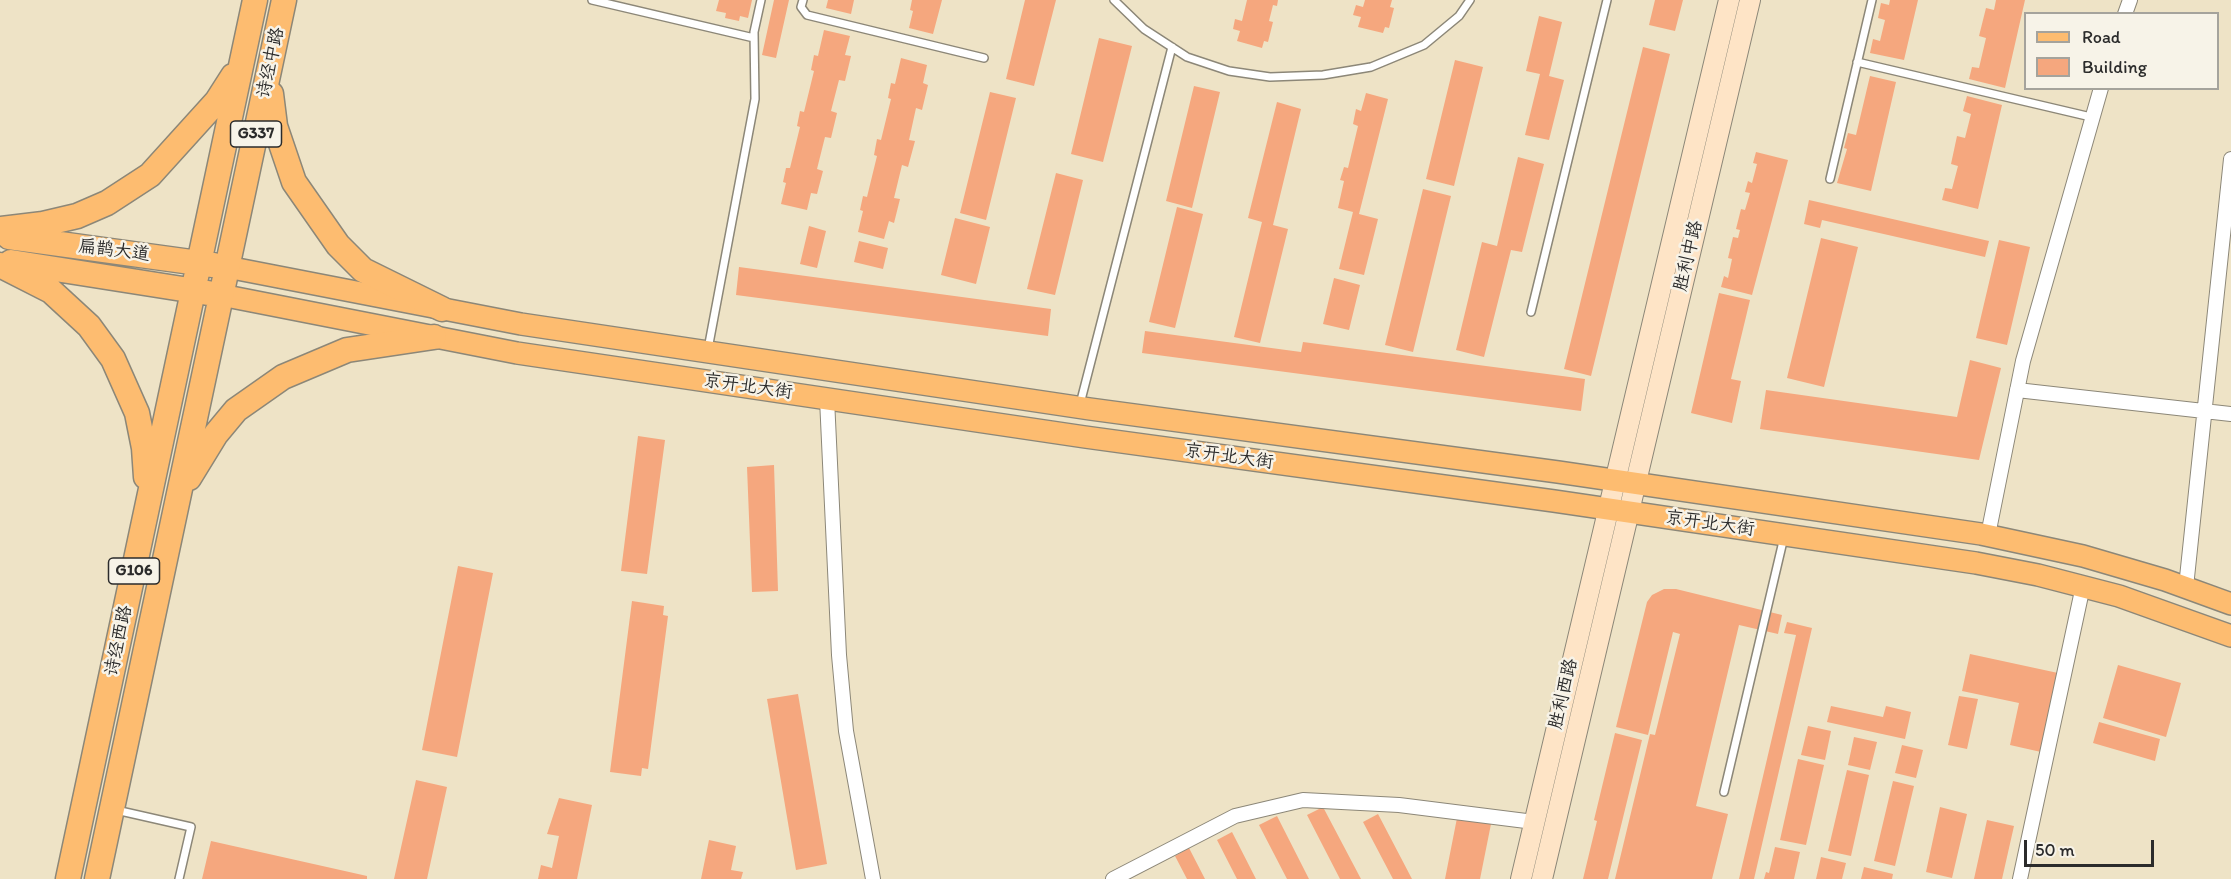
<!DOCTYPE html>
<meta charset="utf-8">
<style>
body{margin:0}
#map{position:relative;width:2231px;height:879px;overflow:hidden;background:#eee3c6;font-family:Itim,sans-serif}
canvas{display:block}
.legend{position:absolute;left:2024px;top:12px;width:195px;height:78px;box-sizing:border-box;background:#f7f3e8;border:2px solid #a5a39c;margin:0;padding:8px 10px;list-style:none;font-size:18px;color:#2b2b2b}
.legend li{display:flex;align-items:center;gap:12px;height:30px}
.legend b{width:30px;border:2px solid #a5a39c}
.scale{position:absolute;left:2024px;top:840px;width:130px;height:27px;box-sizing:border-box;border:3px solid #2b2b2b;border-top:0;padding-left:8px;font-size:18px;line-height:21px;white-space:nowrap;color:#2b2b2b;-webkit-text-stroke:4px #f7f3e8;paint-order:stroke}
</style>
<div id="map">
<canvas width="2231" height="879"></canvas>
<ul class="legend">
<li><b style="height:8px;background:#fdbc70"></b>Road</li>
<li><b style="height:16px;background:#f5a77e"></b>Building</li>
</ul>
<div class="scale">50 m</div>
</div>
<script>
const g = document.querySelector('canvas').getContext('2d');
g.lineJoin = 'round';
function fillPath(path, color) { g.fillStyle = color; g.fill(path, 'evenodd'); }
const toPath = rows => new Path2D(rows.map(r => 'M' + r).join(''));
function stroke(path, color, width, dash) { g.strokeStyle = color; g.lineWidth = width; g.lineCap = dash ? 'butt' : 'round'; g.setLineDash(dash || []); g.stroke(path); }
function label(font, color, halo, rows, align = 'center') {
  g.font = font + ' Itim,"LXGW WenKai TC",sans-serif'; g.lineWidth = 5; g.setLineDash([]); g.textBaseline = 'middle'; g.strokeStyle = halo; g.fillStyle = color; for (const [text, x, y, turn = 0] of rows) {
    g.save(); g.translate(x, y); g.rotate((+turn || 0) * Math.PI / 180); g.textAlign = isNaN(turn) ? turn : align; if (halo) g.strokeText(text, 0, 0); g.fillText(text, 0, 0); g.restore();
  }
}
fillPath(toPath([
 [719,0,752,0,748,18,740,16,739,21,725,18,726,13,716,11],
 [774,0,789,0,776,58,762,55],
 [828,0,854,0,851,14,826,8],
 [912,0,942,0,933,34,909,28,913,11,910,10],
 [1025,0,1056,0,1034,86,1006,79],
 [1247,0,1278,0,1277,6,1273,5,1269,21,1273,22,1268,42,1264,41,1262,48,1237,41,1240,31,1233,29,1235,19,1242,21],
 [1365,0,1392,0,1390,7,1394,8,1389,28,1385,27,1383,33,1358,27,1361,17,1353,15,1356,5,1363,7],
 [1655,0,1683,0,1675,31,1649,25],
 [1890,0,1918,0,1904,60,1870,53,1873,39,1880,41,1885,20,1878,18,1881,3,1889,5],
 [1996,0,2025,0,2005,88,1969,79,1972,67,1979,68,1986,38,1979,36,1986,8,1994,10],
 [1539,16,1562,22,1549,76,1564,80,1549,140,1525,135,1540,74,1526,71],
 [824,30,850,36,845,55,851,56,845,81,839,80,831,111,837,113,831,138,825,137,817,169,823,171,817,194,811,193,807,210,781,204,786,183,783,182,786,168,790,168,800,127,797,126,800,111,804,112,814,71,811,70,814,55,818,56],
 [1099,38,1132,46,1103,162,1071,154],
 [1643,47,1670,54,1591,376,1564,369],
 [901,58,927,65,923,83,928,85,922,110,916,108,909,140,915,141,908,167,902,165,894,198,900,199,894,223,889,221,884,239,858,232,863,211,860,210,863,196,867,197,877,156,874,155,877,139,881,140,891,99,888,98,891,83,895,84],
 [1455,60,1483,67,1454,186,1426,179],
 [1870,76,1896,82,1871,191,1837,183,1847,149,1844,148,1848,133,1856,135],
 [1194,86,1220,92,1192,208,1166,201],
 [990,92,1016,98,986,220,960,213],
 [1366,93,1388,99,1359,214,1378,219,1364,275,1339,269,1353,212,1338,208,1344,181,1340,180,1344,167,1348,168,1358,126,1353,124,1356,109,1361,111],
 [1967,96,2002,105,1978,209,1942,200,1945,188,1952,189,1958,166,1951,164,1957,136,1965,138,1971,114,1963,111],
 [1277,102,1301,109,1273,225,1288,229,1260,343,1234,337,1262,222,1248,218],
 [1756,152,1788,160,1752,295,1721,287,1724,276,1728,278,1732,259,1728,258,1733,237,1738,238,1740,230,1736,229,1741,209,1745,210,1750,193,1745,192,1748,181,1752,183,1757,164,1753,163],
 [1518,157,1544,164,1522,252,1511,250,1484,357,1456,350,1482,242,1497,246],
 [1056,173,1083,180,1055,295,1027,289],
 [1423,189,1451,196,1413,352,1385,345],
 [1809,200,1989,241,1985,257,1822,220,1820,228,1804,224],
 [1177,207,1203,214,1175,328,1149,322],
 [955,218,990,227,976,284,941,275],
 [809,226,826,231,817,268,800,264],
 [1821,238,1858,247,1824,387,1787,378],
 [1999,240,2030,247,2007,345,1976,338],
 [859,241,888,248,883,269,854,262],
 [739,267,1051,309,1048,336,736,295],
 [1334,278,1360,285,1349,330,1323,324],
 [1719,293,1750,300,1731,379,1741,381,1732,423,1691,413],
 [1145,331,1301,352,1303,342,1585,379,1581,411,1142,353],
 [1970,360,2001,368,1979,460,1760,429,1766,390,1957,417],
 [638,436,665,440,647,574,621,571],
 [774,465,778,591,752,592,747,467],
 [458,566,493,573,457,757,422,750],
 [1664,589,1676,589,1782,615,1778,634,1739,625,1696,806,1728,814,1712,879,1615,879,1650,734,1655,735,1680,634,1673,632,1648,735,1616,727,1647,602,1652,595],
 [632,601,664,606,663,615,668,616,648,769,642,768,641,776,610,772],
 [1787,622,1812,628,1754,879,1739,879,1796,635,1784,633],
 [1970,654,2058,673,2041,752,2010,745,2019,703,1962,691],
 [2118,665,2181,683,2166,737,2103,718],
 [798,694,827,864,796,870,767,699],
 [1959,696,1978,699,1967,749,1948,745],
 [1831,706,1883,717,1886,706,1911,712,1905,739,1827,722],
 [2099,722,2160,739,2155,761,2093,743],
 [1808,726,1831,731,1825,760,1801,755],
 [1615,733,1642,740,1608,879,1583,879,1597,821,1594,820],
 [1854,737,1877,742,1870,770,1848,765],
 [1902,745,1923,750,1916,778,1895,773],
 [1798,759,1824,765,1806,845,1780,840],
 [1847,770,1869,775,1851,856,1828,851],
 [416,780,447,787,427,879,394,879],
 [1893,781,1914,786,1895,866,1874,861],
 [559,798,592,805,577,879,538,879,541,865,552,868,559,836,547,834],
 [1323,807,1361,879,1340,879,1307,815],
 [1940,807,1967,814,1952,878,1926,872],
 [1378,814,1412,879,1393,879,1363,822],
 [1277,816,1309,879,1287,879,1259,825],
 [1457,818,1491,824,1480,879,1445,879],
 [1987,820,2014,826,2002,879,1974,879],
 [1232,832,1256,879,1237,879,1217,840],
 [709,840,736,846,731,870,743,872,741,879,701,879],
 [211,841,367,876,367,879,202,879],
 [1775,847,1800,852,1794,879,1764,879,1766,872,1769,873],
 [1189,848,1205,879,1187,879,1175,856],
 [1821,857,1846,863,1842,879,1816,879],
 [1864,867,1893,874,1892,879,1861,879]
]), '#f5a77e');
const lane = toPath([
 [592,0,754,38],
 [803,0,801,7,807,15,984,58],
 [1114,0,1144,29,1187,57,1229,71,1270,77,1323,75,1371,67,1424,45,1459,16,1470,0],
 [1857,62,2091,117],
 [1830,179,1872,0],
 [1531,312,1607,0],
 [708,349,755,99,754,32,761,0],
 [1080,404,1172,47],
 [1724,792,1784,537],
 [116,810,191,827,179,879]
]);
const street = toPath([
 [2125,14,2130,0],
 [2017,390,2231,414],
 [827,399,839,655,846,731,873,879],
 [1988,535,2023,361,2101,88],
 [2186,587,2231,159],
 [1113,879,1235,816,1303,800,1399,805,1534,822],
 [2020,879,2083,586]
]);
const secondary = toPath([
 [1521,879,1729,0],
 [1542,879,1750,0]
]);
const primary = toPath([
 [227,267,521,324,1090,409,1558,472,1981,534,2083,556,2165,580,2231,604],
 [221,295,517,353,1085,437,1554,501,1976,563,2038,575,2119,596,2231,636]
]);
const highway = toPath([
 [271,94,275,126,294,182,338,245,363,270,442,309],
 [0,229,43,224,77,216,107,203,150,175,217,101,233,76],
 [9,237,213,265],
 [11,262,208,293],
 [0,265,51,291,89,326,113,359,137,413,144,448,146,477],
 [189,478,216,434,236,410,283,377,347,350,434,337],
 [68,879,255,0],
 [97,879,284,0]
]);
stroke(lane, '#8c8778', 10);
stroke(street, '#8c8778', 16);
stroke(secondary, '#8c8778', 22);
stroke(primary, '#8c8778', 24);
stroke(highway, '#8c8778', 27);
stroke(lane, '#fff', 7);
stroke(street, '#fff', 14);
stroke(secondary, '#fee4c6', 20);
stroke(primary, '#fdbc70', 21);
stroke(highway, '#fdbc70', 24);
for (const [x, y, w] of [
 [256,134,51],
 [134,571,51]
]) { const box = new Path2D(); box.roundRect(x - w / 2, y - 13, w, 26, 4.5); g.fillStyle = '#f7f3e8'; g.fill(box); stroke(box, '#2b2b2b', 1.5); }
label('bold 16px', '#2b2b2b', null, [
 ["G337",256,134],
 ["G106",134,571]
]);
label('18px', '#2b2b2b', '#f7f3e8', [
 ["诗经中路",271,63,-78],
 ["扁鹊大道",114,251,7],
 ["胜利中路",1689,256,-77],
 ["京开北大街",748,387,8],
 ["京开北大街",1229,457,8],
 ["京开北大街",1710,524,8],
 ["诗经西路",119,641,-78],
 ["胜利西路",1564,694,-77]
]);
</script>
